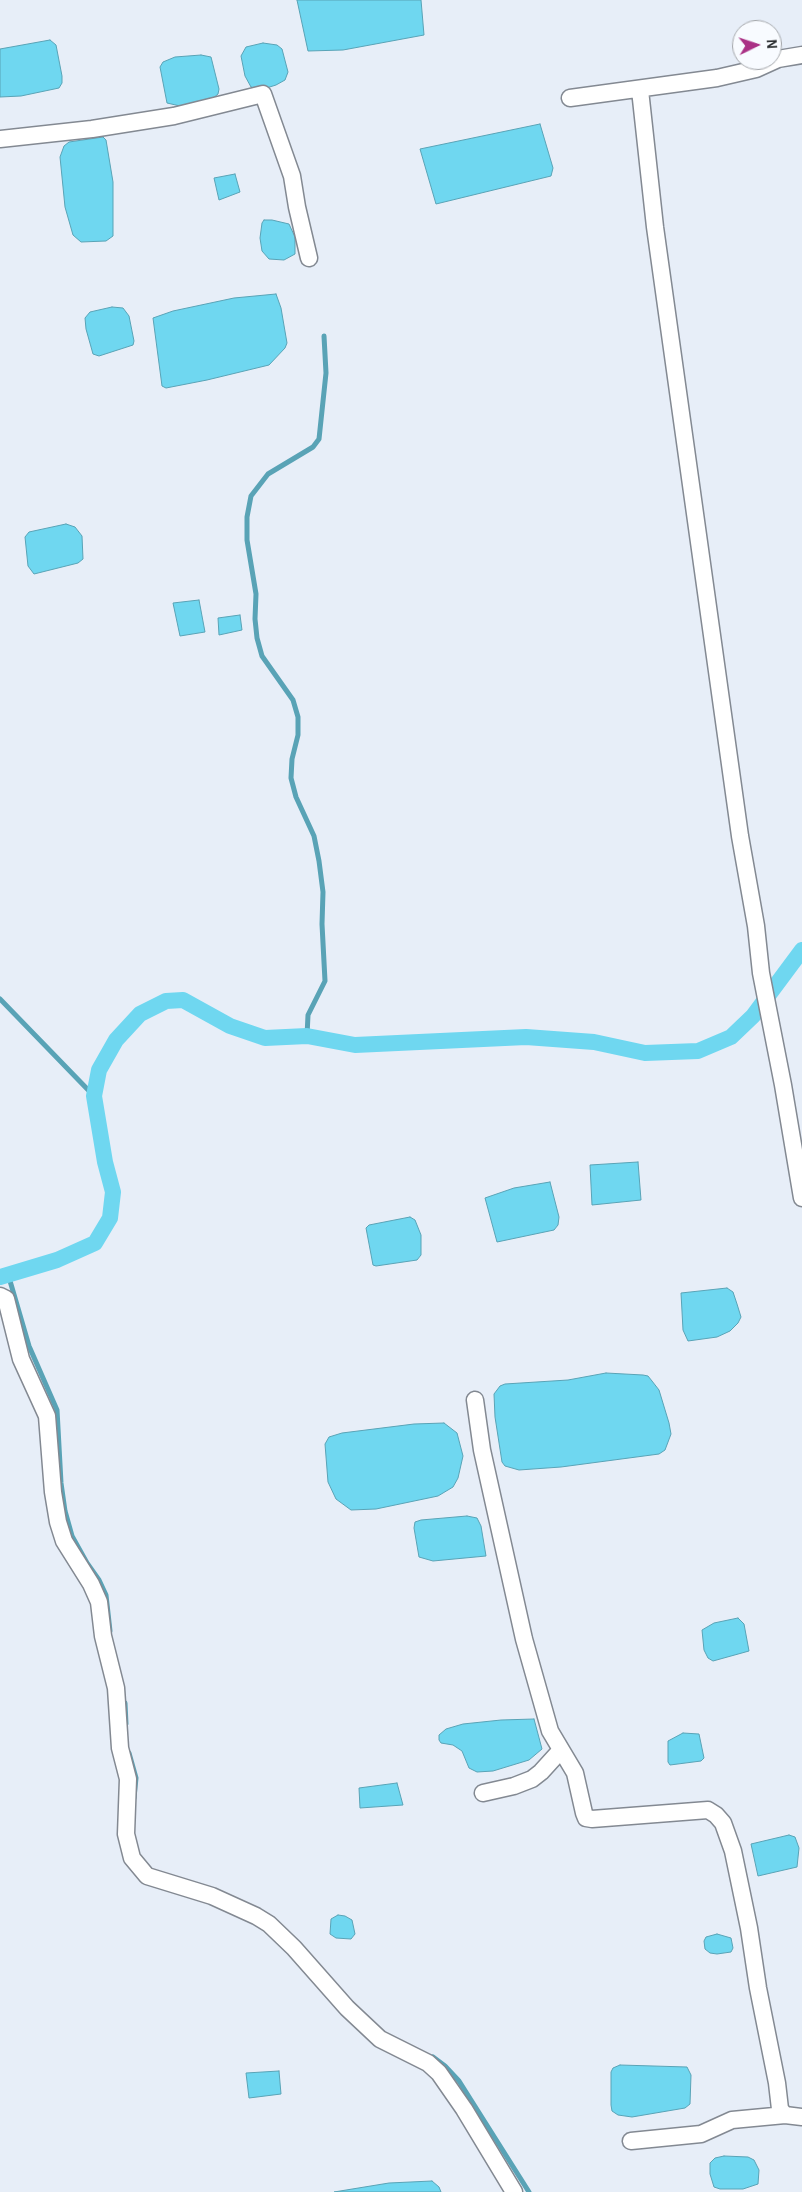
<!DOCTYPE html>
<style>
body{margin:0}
#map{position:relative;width:802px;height:2192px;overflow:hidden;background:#e7eef8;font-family:"Alegreya Sans",sans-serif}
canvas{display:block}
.north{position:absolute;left:732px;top:20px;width:50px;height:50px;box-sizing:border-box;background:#f8fbff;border:1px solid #a4a7ab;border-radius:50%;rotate:86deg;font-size:14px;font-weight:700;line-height:20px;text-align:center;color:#272a2d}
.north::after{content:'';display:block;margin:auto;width:18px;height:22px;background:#aa3185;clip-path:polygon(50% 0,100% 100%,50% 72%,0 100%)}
</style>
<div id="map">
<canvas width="802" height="2192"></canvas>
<div class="north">N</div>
</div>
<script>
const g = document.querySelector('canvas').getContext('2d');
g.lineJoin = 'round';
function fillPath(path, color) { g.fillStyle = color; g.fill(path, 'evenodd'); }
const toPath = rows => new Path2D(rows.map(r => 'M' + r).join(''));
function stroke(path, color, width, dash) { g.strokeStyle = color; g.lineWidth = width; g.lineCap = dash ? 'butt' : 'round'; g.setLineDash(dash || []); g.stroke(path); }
const water = toPath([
 [297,0,421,0,424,35,343,50,308,51,297,0],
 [50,40,56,45,62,76,62,83,59,88,21,96,0,97,0,49,50,40],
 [263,43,277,45,282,49,288,72,285,80,276,85,260,90,251,87,245,76,241,56,246,47,263,43],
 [201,55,211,57,219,89,218,94,212,99,180,106,167,103,160,67,163,62,175,57,201,55],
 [540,124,553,168,551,176,436,204,420,149,540,124],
 [103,137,106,140,113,182,113,236,106,241,81,242,73,235,65,207,60,157,64,146,69,142,103,137],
 [235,174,240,192,219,200,214,178,235,174],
 [264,220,272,220,289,224,295,237,295,254,284,260,269,259,262,251,260,238,262,223,264,220],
 [276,294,281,308,287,343,285,348,269,365,207,380,166,388,162,386,153,318,173,311,234,298,276,294],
 [112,307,123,308,129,316,134,341,133,345,99,356,93,354,86,329,85,318,90,312,112,307],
 [66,524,75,527,82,536,83,559,78,563,34,574,28,566,25,537,29,532,66,524],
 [199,600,205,632,180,636,173,603,199,600],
 [240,615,242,630,219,635,218,618,240,615],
 [638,1162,641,1200,592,1205,590,1165,638,1162],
 [550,1182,559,1217,558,1225,554,1230,497,1242,485,1198,514,1188,550,1182],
 [410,1217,415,1220,421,1235,421,1255,417,1260,376,1266,373,1265,366,1228,369,1225,410,1217],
 [727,1288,733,1292,737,1304,741,1317,738,1323,730,1331,717,1337,688,1341,683,1330,681,1293,727,1288],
 [606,1373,643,1375,648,1376,652,1381,659,1390,669,1423,671,1434,665,1450,659,1454,561,1467,519,1470,505,1466,502,1462,495,1417,494,1394,500,1386,505,1384,568,1380,606,1373],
 [444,1423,457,1433,463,1456,458,1478,453,1487,438,1496,376,1509,351,1510,336,1499,328,1482,325,1444,329,1437,342,1433,414,1424,444,1423],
 [467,1516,477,1518,481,1526,486,1556,433,1561,419,1557,414,1528,415,1522,421,1520,467,1516],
 [738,1618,744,1624,749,1651,713,1661,708,1658,704,1650,702,1630,714,1623,738,1618],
 [534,1719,542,1749,529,1760,493,1771,477,1772,469,1768,462,1751,453,1745,441,1743,439,1740,439,1735,446,1729,463,1724,501,1720,534,1719],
 [683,1733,699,1734,704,1758,701,1761,670,1765,668,1762,668,1741,683,1733],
 [397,1783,403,1805,360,1808,359,1788,397,1783],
 [789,1835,795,1837,799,1848,797,1867,758,1876,751,1844,789,1835],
 [338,1915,345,1916,352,1920,355,1934,351,1939,336,1938,330,1934,331,1919,338,1915],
 [717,1934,731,1938,733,1948,731,1952,717,1954,710,1953,705,1949,704,1941,706,1937,717,1934],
 [620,2065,687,2067,691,2075,690,2104,685,2108,632,2117,618,2115,612,2111,611,2105,611,2072,613,2068,620,2065],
 [279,2071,281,2094,249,2098,246,2073,279,2071],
 [724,2156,748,2157,754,2160,759,2170,758,2184,743,2189,720,2189,714,2187,710,2174,710,2163,715,2158,724,2156],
 [432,2181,439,2187,441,2192,334,2192,389,2183,432,2181]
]);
fillPath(water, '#6fd7f0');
stroke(water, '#59a3b6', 1);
stroke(toPath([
 [0,999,94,1096],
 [307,1036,308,1015,325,981,322,924,323,892,319,861,314,836,296,797,291,778,292,759,298,735,298,717,293,700,262,656,257,638,255,619,256,594,247,540,247,517,251,496,268,474,313,447,319,439,326,373,324,336],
 [8,1274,29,1346,57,1410,61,1483,65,1511,72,1536,87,1563,99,1580,106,1595,110,1631],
 [125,1703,126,1724],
 [129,1753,136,1778,134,1798],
 [433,2057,445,2066,459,2081,529,2192]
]), '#59a3b6', 5);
stroke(toPath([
 [0,1277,57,1260,95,1243,110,1218,113,1192,105,1162,94,1096,99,1070,116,1040,140,1014,166,1001,183,1000,230,1026,265,1038,307,1036,355,1045,526,1037,594,1042,645,1053,698,1051,731,1037,753,1016,802,950]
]), '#6fd7f0', 16);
const street = toPath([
 [640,90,655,227,740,836,756,926,761,973,783,1085,802,1198],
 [570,98,717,78,756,69,778,59,802,55],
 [0,139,92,129,174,116,263,94,292,176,297,207,309,258],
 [0,1296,6,1299,21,1359,47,1416,53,1492,58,1522,64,1541,91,1584,99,1602,103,1636,116,1688,120,1748,128,1779,126,1834,132,1858,147,1876,212,1896,256,1916,269,1924,294,1948,347,2008,380,2039,428,2063,439,2073,464,2109,514,2192],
 [475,1400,482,1450,524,1639,550,1731,575,1773,584,1813,586,1818,592,1819,708,1810,716,1815,723,1823,733,1851,749,1928,758,1988,777,2083,780,2109,785,2115,802,2117],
 [483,1793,514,1786,532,1779,541,1772,561,1750],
 [631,2141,701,2134,732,2120,785,2115]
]);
stroke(street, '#838992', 19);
stroke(street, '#fff', 16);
</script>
